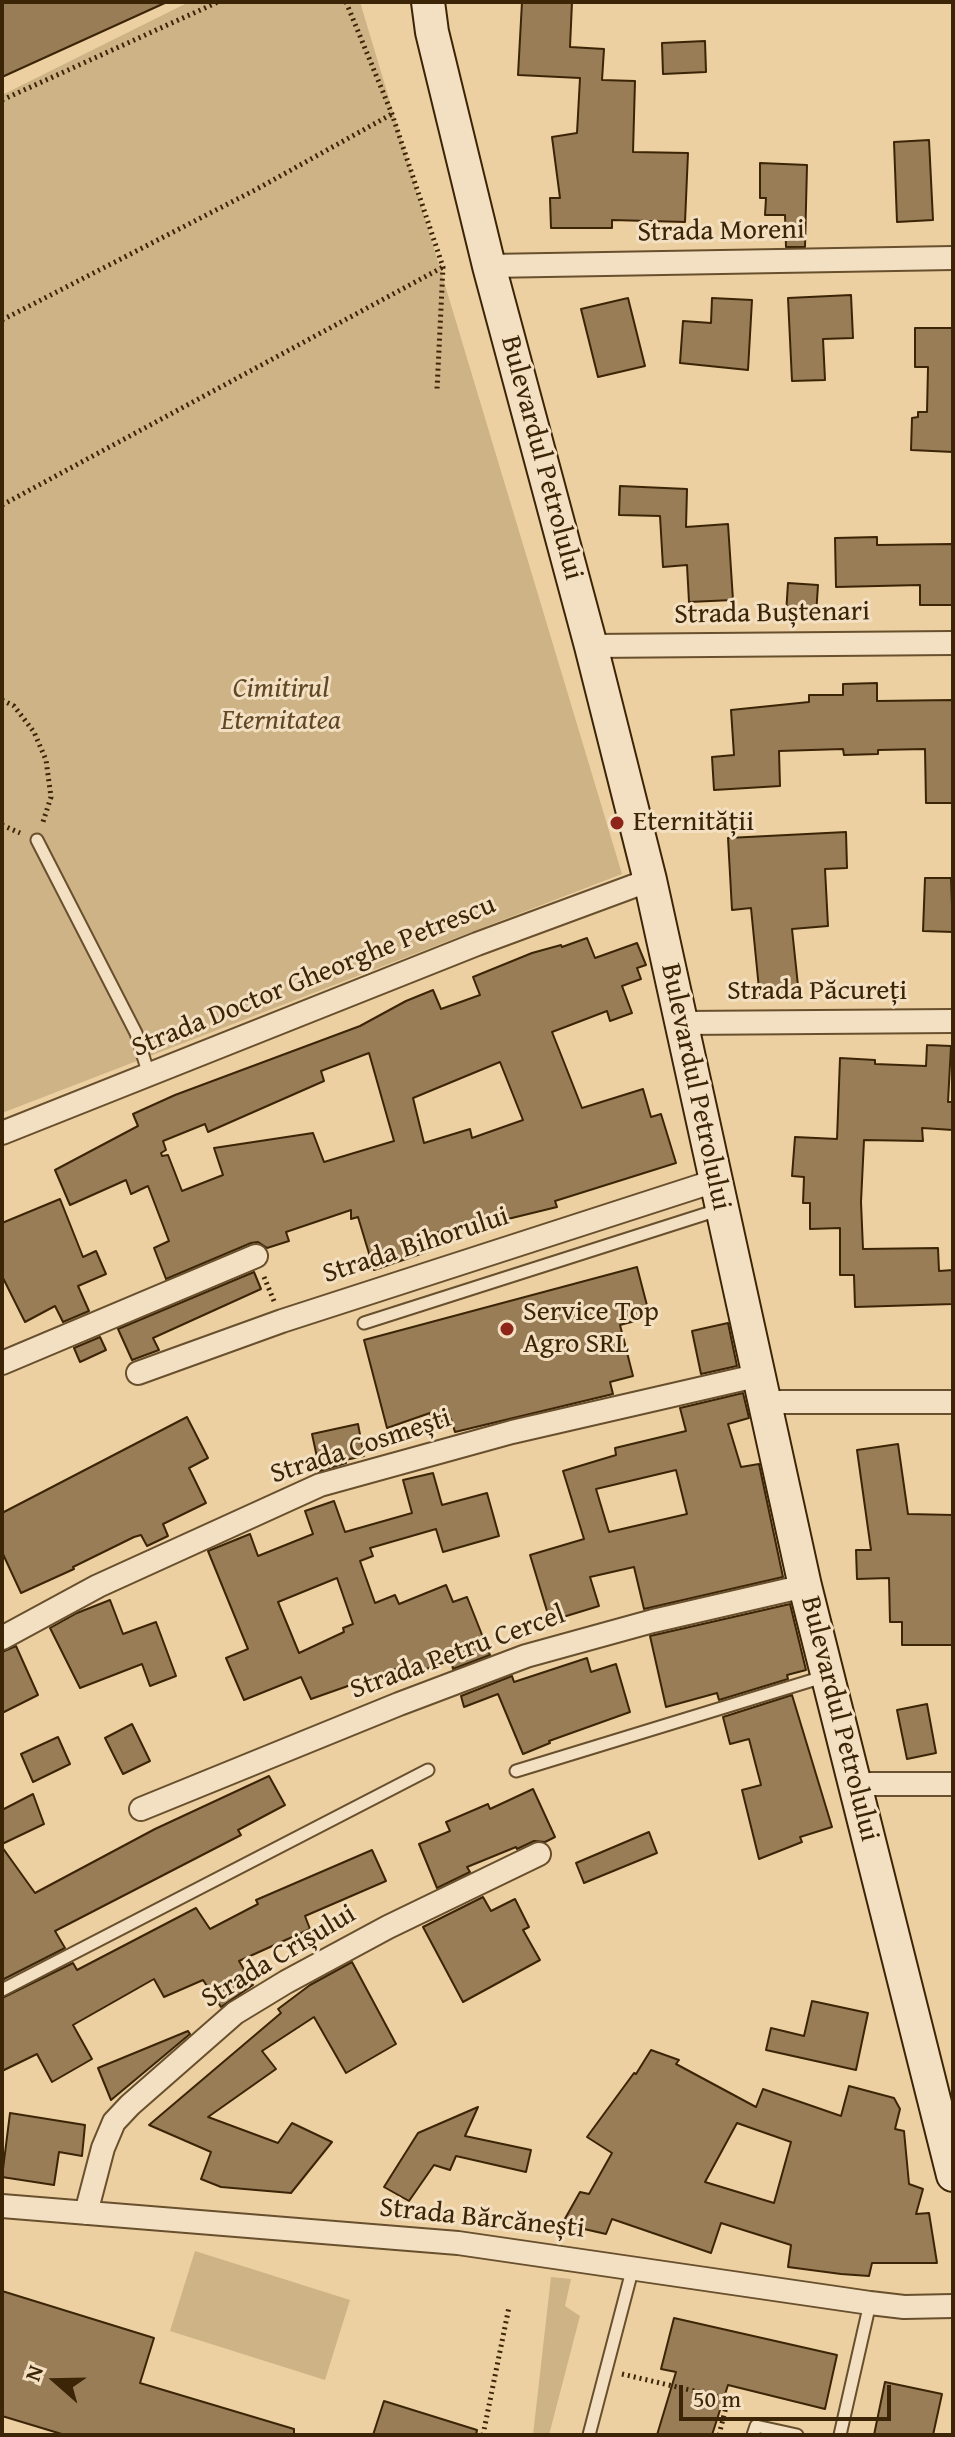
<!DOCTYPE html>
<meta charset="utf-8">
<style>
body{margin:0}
#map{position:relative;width:955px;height:2437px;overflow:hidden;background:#ecd0a1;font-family:"Gentium Book Plus",serif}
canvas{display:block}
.frame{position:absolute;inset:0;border:4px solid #3c2406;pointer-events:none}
.north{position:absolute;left:16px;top:2341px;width:80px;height:80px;-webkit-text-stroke:6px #f3e0c2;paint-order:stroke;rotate:290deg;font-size:22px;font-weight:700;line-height:32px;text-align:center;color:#3c2406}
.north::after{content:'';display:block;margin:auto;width:28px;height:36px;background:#3c2406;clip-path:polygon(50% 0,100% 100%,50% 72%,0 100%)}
.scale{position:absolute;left:679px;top:2385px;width:212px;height:36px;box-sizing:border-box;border:4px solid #3c2406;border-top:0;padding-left:10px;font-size:24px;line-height:28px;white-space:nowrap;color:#3c2406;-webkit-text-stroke:6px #f3e0c2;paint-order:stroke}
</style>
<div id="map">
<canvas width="955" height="2437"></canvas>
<div class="frame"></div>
<div class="north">N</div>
<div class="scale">50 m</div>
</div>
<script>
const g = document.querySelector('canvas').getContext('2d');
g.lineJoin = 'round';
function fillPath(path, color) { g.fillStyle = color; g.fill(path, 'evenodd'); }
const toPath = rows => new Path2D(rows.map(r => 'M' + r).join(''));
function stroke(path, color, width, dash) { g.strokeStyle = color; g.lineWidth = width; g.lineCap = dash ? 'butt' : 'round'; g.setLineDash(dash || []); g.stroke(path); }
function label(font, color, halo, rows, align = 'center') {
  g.font = font + ' "Gentium Book Plus",serif'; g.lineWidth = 6; g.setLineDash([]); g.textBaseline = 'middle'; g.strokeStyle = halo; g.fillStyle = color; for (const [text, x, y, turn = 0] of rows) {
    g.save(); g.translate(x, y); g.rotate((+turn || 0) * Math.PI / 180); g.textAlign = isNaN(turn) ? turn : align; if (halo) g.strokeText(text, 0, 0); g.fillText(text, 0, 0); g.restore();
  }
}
fillPath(toPath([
 [189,2,360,2,622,874,2,1113,2,95],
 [195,2251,350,2300,325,2380,170,2331],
 [551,2277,571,2279,565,2306,580,2316,549,2435,533,2435]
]), '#ceb387');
const building = toPath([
 [2,2,167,2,2,77,2,2],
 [522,2,572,2,570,47,604,49,602,80,635,81,633,152,688,153,685,222,612,220,612,228,551,228,550,198,560,198,552,137,577,133,580,78,518,75,522,2],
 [705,41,706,72,663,74,662,43,705,41],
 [929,140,933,220,897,222,894,142,929,140],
 [760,163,807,165,805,247,786,247,785,215,765,215,766,198,760,198,760,163],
 [851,295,853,338,823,339,825,380,792,381,788,298,851,295],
 [628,298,645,366,598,377,581,309,628,298],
 [712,298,752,300,748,370,680,363,683,321,711,323,712,298],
 [915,328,953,328,953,452,911,450,912,418,918,417,918,412,927,412,928,367,915,367,915,328],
 [620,486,687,489,686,527,728,524,733,600,689,602,687,565,663,567,660,516,619,515,620,486],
 [877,537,877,545,952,544,952,605,920,605,920,585,836,587,835,538,877,537],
 [788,583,818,585,816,615,786,614,788,583],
 [877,683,877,701,953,700,953,803,926,803,925,749,878,750,878,754,844,755,843,749,779,751,780,786,714,790,712,757,734,755,731,710,809,702,809,695,843,695,843,684,877,683],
 [846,832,847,868,825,869,828,926,792,929,799,995,760,999,751,908,732,910,728,838,846,832],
 [925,878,951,878,953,932,923,931,925,878],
 [587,938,595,958,637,943,646,965,637,968,641,979,622,986,632,1013,610,1021,607,1011,552,1032,582,1108,643,1089,651,1117,661,1114,676,1163,555,1201,557,1207,479,1226,478,1219,424,1237,429,1251,374,1270,358,1217,351,1219,351,1210,286,1232,289,1241,267,1248,258,1242,251,1243,166,1279,154,1248,169,1241,148,1186,131,1194,126,1180,70,1205,55,1170,138,1126,133,1114,175,1095,360,1026,406,1001,433,990,441,1009,480,995,473,977,532,953,561,945,562,947,587,938],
 [369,1053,394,1141,324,1162,313,1133,214,1148,223,1175,182,1191,168,1155,162,1156,161,1153,166,1150,163,1141,205,1124,208,1132,324,1081,321,1071,369,1053],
 [500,1062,523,1120,472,1138,470,1129,424,1143,413,1098,500,1062],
 [927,1045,951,1046,948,1102,953,1102,953,1130,922,1128,923,1141,864,1140,861,1202,863,1249,938,1248,939,1271,953,1270,953,1304,855,1307,854,1275,840,1275,840,1228,810,1229,810,1203,803,1203,804,1177,792,1176,795,1137,837,1139,840,1058,875,1060,875,1064,926,1066,927,1045],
 [60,1199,83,1257,96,1251,106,1274,78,1286,89,1311,63,1322,55,1306,25,1322,2,1276,2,1223,60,1199],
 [637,1267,650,1317,620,1325,633,1376,610,1382,613,1394,455,1432,451,1419,433,1424,430,1413,387,1428,364,1340,637,1267],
 [254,1272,261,1289,153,1338,159,1350,132,1360,118,1329,254,1272],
 [728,1323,737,1366,701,1374,692,1331,728,1323],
 [100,1337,106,1350,80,1362,74,1348,100,1337],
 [743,1393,749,1418,728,1424,741,1467,759,1464,783,1577,644,1609,634,1567,590,1577,599,1606,550,1621,530,1555,584,1539,563,1471,616,1455,615,1448,686,1431,680,1408,743,1393],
 [676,1470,687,1514,609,1532,596,1489,676,1470],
 [187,1417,208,1458,189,1468,206,1503,163,1524,168,1536,147,1546,141,1535,134,1537,73,1567,74,1569,21,1593,2,1552,2,1513,187,1417],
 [358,1424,364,1456,345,1460,346,1463,320,1471,312,1434,358,1424],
 [898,1444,908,1514,953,1515,953,1645,902,1645,902,1622,890,1622,889,1578,857,1579,856,1550,871,1550,857,1450,898,1444],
 [433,1473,442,1505,487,1493,499,1536,443,1552,436,1529,370,1548,373,1556,360,1561,375,1603,395,1595,399,1604,446,1585,453,1602,467,1597,490,1655,453,1669,451,1660,399,1679,396,1669,311,1699,301,1677,244,1700,226,1658,248,1649,208,1551,250,1534,258,1556,313,1534,305,1511,334,1501,345,1532,412,1513,403,1480,433,1473],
 [337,1578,353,1624,343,1628,344,1632,299,1653,278,1602,337,1578],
 [110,1600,123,1634,156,1622,176,1676,150,1686,142,1664,80,1688,50,1628,77,1613,110,1600],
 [790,1604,806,1670,787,1675,788,1679,719,1700,717,1693,666,1707,650,1636,790,1604],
 [16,1646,38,1695,2,1713,2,1652,16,1646],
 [587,1658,591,1672,616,1664,630,1712,549,1741,550,1743,523,1754,498,1694,464,1707,461,1696,512,1676,514,1682,587,1658],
 [792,1695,832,1827,800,1837,802,1842,759,1859,742,1790,761,1785,749,1739,730,1744,723,1717,792,1695],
 [927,1704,936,1753,907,1759,897,1710,927,1704],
 [132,1724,150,1761,123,1774,105,1738,132,1724],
 [58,1737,70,1764,33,1782,21,1754,58,1737],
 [269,1776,285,1805,238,1830,241,1835,55,1931,65,1948,2,1980,2,1847,35,1893,155,1829,269,1776],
 [533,1789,555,1837,545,1842,534,1841,517,1849,516,1847,467,1867,470,1872,437,1888,419,1844,450,1831,446,1822,488,1804,490,1809,533,1789],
 [33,1794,44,1824,2,1844,2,1810,33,1794],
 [649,1832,657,1853,584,1883,576,1863,649,1832],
 [372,1850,386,1881,305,1916,310,1929,239,1961,253,1985,221,2007,203,1980,164,1997,154,1979,73,2025,92,2059,52,2082,37,2054,2,2071,2,1998,73,1963,77,1970,196,1908,210,1929,258,1904,256,1900,372,1850],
 [483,1897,491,1911,515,1899,529,1927,523,1930,540,1960,463,2002,423,1927,483,1897],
 [352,1962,396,2044,346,2073,314,2017,262,2051,276,2069,208,2117,278,2143,292,2123,332,2142,291,2193,221,2187,201,2179,211,2152,149,2125,281,2013,278,2009,310,1985,352,1962],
 [812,2001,868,2013,856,2070,766,2050,771,2028,804,2036,812,2001],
 [188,2031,190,2034,111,2100,98,2068,188,2031],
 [651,2050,679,2060,676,2064,756,2107,763,2089,841,2116,849,2086,894,2098,900,2109,895,2129,904,2131,909,2184,923,2189,916,2214,929,2213,937,2263,872,2263,869,2276,841,2274,788,2267,791,2245,721,2223,711,2253,612,2219,606,2234,562,2224,580,2192,589,2194,612,2153,587,2137,634,2073,636,2074,651,2050],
 [737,2123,791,2142,774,2203,705,2182,737,2123],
 [478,2107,465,2136,531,2150,526,2172,456,2156,450,2170,434,2165,409,2201,384,2187,418,2133,478,2107],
 [10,2113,85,2125,82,2156,59,2152,54,2185,2,2177,10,2113],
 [2,2291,154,2338,140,2383,294,2429,294,2435,65,2435,2,2416,2,2291],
 [674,2318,837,2355,825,2409,728,2385,712,2435,657,2435,676,2372,661,2369,674,2318],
 [885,2382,942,2394,933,2435,874,2435,885,2382],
 [384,2401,477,2430,476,2435,373,2435,384,2401]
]);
fillPath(building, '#987d57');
stroke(building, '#3c2406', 2);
const lane = toPath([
 [37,840,136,1033,149,1075],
 [364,1323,721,1209],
 [516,1771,823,1677],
 [2,1990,428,1770],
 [589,2435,633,2267],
 [753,2435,756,2426,797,2435],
 [840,2435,870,2303]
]);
const street = toPath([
 [489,266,953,258],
 [591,646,953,643],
 [682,1023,953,1021],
 [2,1133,477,944,650,880],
 [2,1363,256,1256],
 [138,1373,282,1321,715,1181],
 [767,1402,953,1402],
 [2,1638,98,1586,320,1485,512,1432,760,1375],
 [855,1784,953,1784],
 [141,1809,399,1704,526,1656,653,1621,805,1586],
 [2,2206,458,2243,870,2303,904,2307,953,2306],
 [86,2213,103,2148,114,2122,130,2105,235,2013,286,1982,388,1927,539,1854]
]);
const secondary = toPath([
 [428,2,432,32,489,266,591,646,650,880,805,1586,953,2175]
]);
stroke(lane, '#684f2d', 15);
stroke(street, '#684f2d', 26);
stroke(secondary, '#3c2406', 36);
stroke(toPath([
 [346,2,392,114,443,267,437,390],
 [2,100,218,2],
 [2,320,255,190,392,114],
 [2,505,443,267],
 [2,700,14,706,34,732,46,760,51,797,42,825],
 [2,825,20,833],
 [264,1277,274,1301],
 [622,2374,728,2399,719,2435],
 [483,2435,509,2307]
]), '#3c2406', 5, [2, 4]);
stroke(lane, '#f3e0c2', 11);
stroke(street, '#f3e0c2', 22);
stroke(secondary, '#f3e0c2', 32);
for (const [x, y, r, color] of [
 [617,823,8,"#8f2418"],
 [507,1329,8,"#8f2418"]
]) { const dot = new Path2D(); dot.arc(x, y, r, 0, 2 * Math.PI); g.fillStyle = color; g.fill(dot); stroke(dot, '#f3e0c2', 3); }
label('28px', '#3c2406', '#f3e0c2', [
 ["Strada Moreni",721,232,-1],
 ["Bulevardul Petrolului",541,458,75],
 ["Strada Buștenari",772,614,-1],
 ["Strada Doctor Gheorghe Petrescu",314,977,-22],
 ["Strada Păcureți",817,992],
 ["Bulevardul Petrolului",695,1087,78],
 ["Strada Bihorului",416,1246,-18],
 ["Strada Cosmești",361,1447,-18],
 ["Strada Petru Cercel",458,1653,-20],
 ["Bulevardul Petrolului",839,1719,76],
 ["Strada Crișului",279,1957,-31],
 ["Strada Bărcănești",482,2219,6]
]);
label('italic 28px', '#604826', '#f3e0c2', [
 ["Cimitirul",281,690],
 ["Eternitatea",281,722]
]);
label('28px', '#3c2406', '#f3e0c2', [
 ["Eternității",633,823],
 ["Service Top",523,1313],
 ["Agro SRL",523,1345]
], 'left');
</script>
